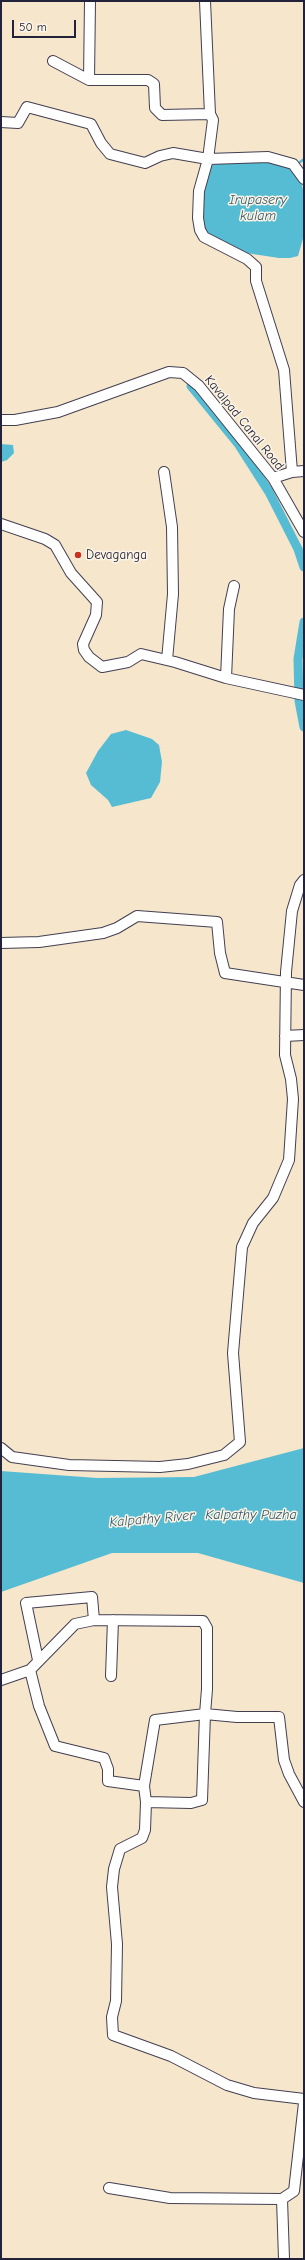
<!DOCTYPE html>
<style>
body{margin:0}
#map{position:relative;width:305px;height:2260px;overflow:hidden;background:#f5e6cc;font-family:"Comic Neue",sans-serif}
canvas{display:block}
.frame{position:absolute;inset:0;border:2px solid #22223b;pointer-events:none}
.scale{position:absolute;left:12px;top:20px;width:64px;height:18px;box-sizing:border-box;border:2px solid #22223b;border-top:0;padding-left:5px;font-size:12px;line-height:14px;white-space:nowrap;color:#22223b;-webkit-text-stroke:3px #fcf5e5;paint-order:stroke}
</style>
<div id="map">
<canvas width="305" height="2260"></canvas>
<div class="frame"></div>
<div class="scale">50 m</div>
</div>
<script>
const g = document.querySelector('canvas').getContext('2d');
g.lineJoin = 'round';
function fillPath(path, color) { g.fillStyle = color; g.fill(path, 'evenodd'); }
const toPath = rows => new Path2D(rows.map(r => 'M' + r).join(''));
function stroke(path, color, width, dash) { g.strokeStyle = color; g.lineWidth = width; g.lineCap = dash ? 'butt' : 'round'; g.setLineDash(dash || []); g.stroke(path); }
function label(font, color, halo, rows, align = 'center') {
  g.font = font + ' "Comic Neue",sans-serif'; g.lineWidth = 3; g.setLineDash([]); g.textBaseline = 'middle'; g.strokeStyle = halo; g.fillStyle = color; for (const [text, x, y, turn = 0] of rows) {
    g.save(); g.translate(x, y); g.rotate((+turn || 0) * Math.PI / 180); g.textAlign = isNaN(turn) ? turn : align; if (halo) g.strokeText(text, 0, 0); g.fillText(text, 0, 0); g.restore();
  }
}
fillPath(toPath([
 [239,162,277,163,292,167,297,174,302,185,304,195,304,235,298,256,290,258,279,258,246,253,213,238,203,229,201,216,209,165],
 [1,444,13,445,14,453,7,460,1,462],
 [126,730,152,739,159,745,162,762,160,782,151,798,112,807,108,800,91,785,86,773,98,751,111,734],
 [304,1448,304,1583,198,1553,112,1553,1,1592,1,1471,97,1478,194,1477]
]), '#56bcd3');
stroke(toPath([
 [300,162,304,159]
]), '#56bcd3', 2.5);
stroke(toPath([
 [191,386,239,445,269,492,298,549,304,567],
 [304,622,298,659,299,701,304,727]
]), '#56bcd3', 9);
const street = toPath([
 [205,1,210,114],
 [53,61,89,80,148,80,154,84,155,108,162,115,210,114,213,120,208,159,268,157,293,164,304,179],
 [89,80,90,1],
 [1,122,18,123,27,107,91,124,101,143,110,154,145,163,160,156,173,153,208,159,199,191,198,218,200,230,204,237,247,259,256,267,256,281,284,370,292,472],
 [1,420,15,420,58,412,169,372,183,373,199,386,273,478,304,532],
 [164,472,172,527,173,594,167,660],
 [273,478,292,472,304,471],
 [1,524,45,539,55,545,71,573,97,602,96,615,83,644,84,650,89,657,102,667,128,662,141,654,175,662,226,678,304,695],
 [226,678,229,609,234,586],
 [1,943,39,942,103,933,117,928,137,916,217,922,220,953,225,973,304,985],
 [285,1036,304,1035],
 [1,1448,12,1457,69,1465,160,1467,188,1464,224,1455,240,1442,233,1353,242,1247,253,1223,273,1198,289,1160,293,1099,291,1079,285,1055,286,972,292,911,300,885,304,880],
 [38,1660,26,1603,92,1597,94,1620],
 [30,1670,39,1706,55,1746,104,1758,108,1769,108,1781,144,1786,146,1802,145,1830,142,1838,120,1849,114,1869,112,1887,117,1944,116,2001,112,2017,113,2035,171,2056,227,2085,254,2093,304,2099],
 [111,1676,113,1620],
 [1,1680,30,1670,75,1624,94,1620,203,1621,207,1628,207,1689,205,1714,237,1717,279,1717,284,1760,289,1774,304,1802],
 [144,1786,155,1720,205,1714,202,1800,191,1803,146,1802],
 [109,2188,170,2198,282,2199],
 [284,2259,282,2199,294,2191,304,2103]
]);
stroke(street, '#423f51', 12);
stroke(street, '#fff', 10);
for (const [x, y, r, color] of [
 [78,555,4,"#c8321e"]
]) { const dot = new Path2D(); dot.arc(x, y, r, 0, 2 * Math.PI); g.fillStyle = color; g.fill(dot); stroke(dot, '#fcf5e5', 1.5); }
label('13px', '#22223b', '#fcf5e5', [
 ["Kavalpad Canal Road",244,423,51]
]);
label('13px', '#22223b', '#fcf5e5', [
 ["Devaganga",86,555]
], 'left');
label('italic 14px', '#345870', '#fcf5e5', [
 ["Irupasery",258,200],
 ["kulam",258,216],
 ["Kalpathy Puzha",251,1515],
 ["Kalpathy River",152,1519,-5]
]);
</script>
